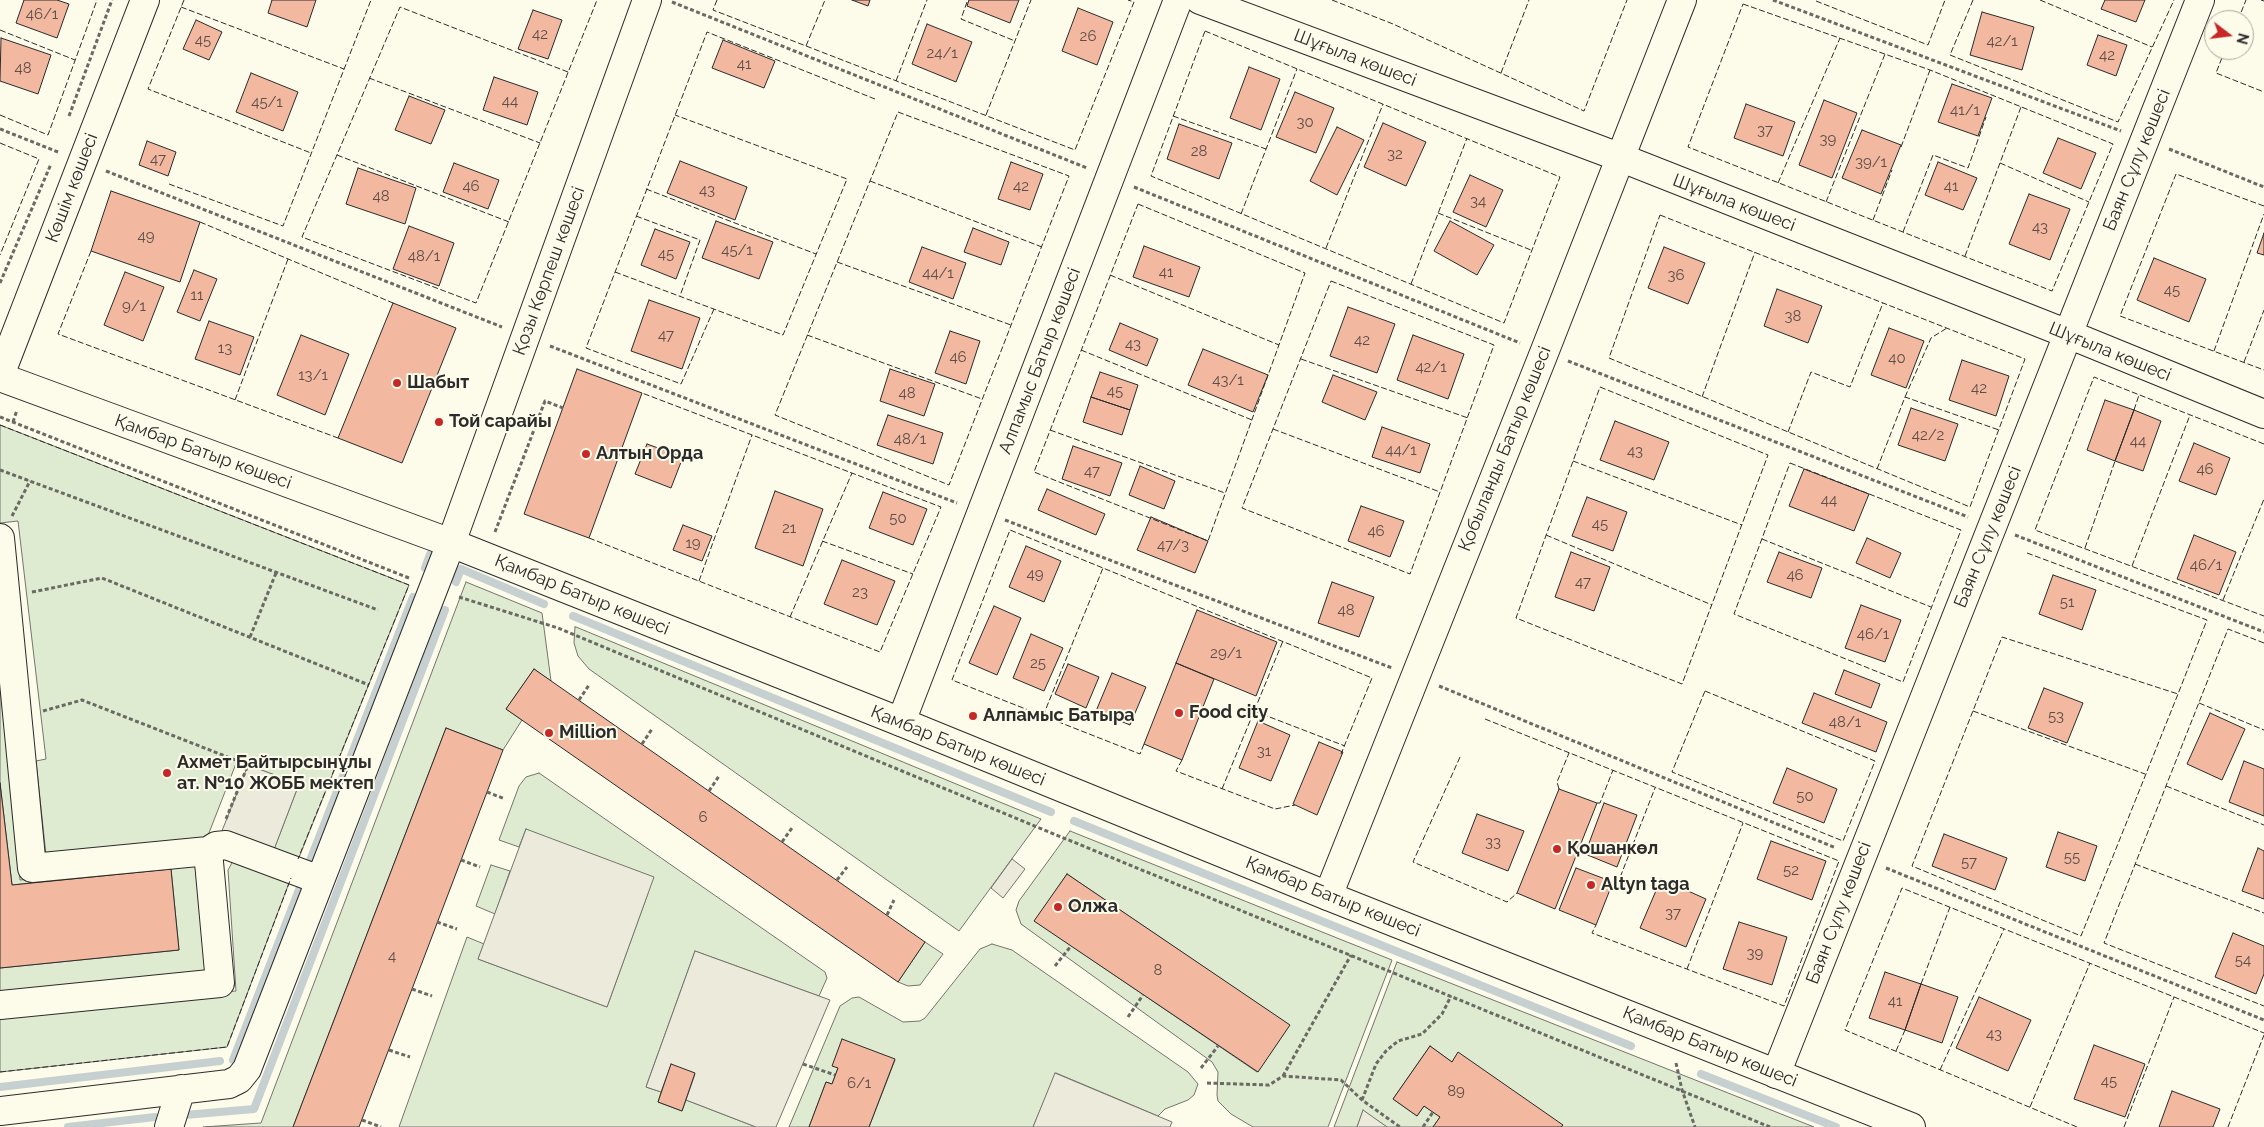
<!DOCTYPE html>
<meta charset="utf-8">
<style>
body{margin:0}
#map{position:relative;width:2264px;height:1127px;overflow:hidden;background:#fdfbea;font-family:Raleway,sans-serif}
canvas{display:block}
.north{position:absolute;left:2204px;top:10px;width:50px;height:50px;box-sizing:border-box;background:#fdfbea;border:1px solid #a9a89e;border-radius:50%;rotate:105deg;font-size:14px;font-weight:700;line-height:20px;text-align:center;color:#2b2b2b}
.north::after{content:'';display:block;margin:auto;width:18px;height:22px;background:#c62828;clip-path:polygon(50% 0,100% 100%,50% 72%,0 100%)}
</style>
<div id="map">
<canvas width="2264" height="1127"></canvas>
<div class="north">N</div>
</div>
<script>
const g = document.querySelector('canvas').getContext('2d');
g.lineJoin = 'round';
function fillPath(path, color) { g.fillStyle = color; g.fill(path, 'evenodd'); }
const toPath = rows => new Path2D(rows.map(r => 'M' + r).join(''));
function stroke(path, color, width, dash) { g.strokeStyle = color; g.lineWidth = width; g.lineCap = dash ? 'butt' : 'round'; g.setLineDash(dash || []); g.stroke(path); }
function label(font, color, halo, rows, align = 'center') {
  g.font = font + ' Raleway,sans-serif'; g.lineWidth = 4; g.setLineDash([]); g.textBaseline = 'middle'; g.strokeStyle = halo; g.fillStyle = color; for (const [text, x, y, turn = 0] of rows) {
    g.save(); g.translate(x, y); g.rotate((+turn || 0) * Math.PI / 180); g.textAlign = isNaN(turn) ? turn : align; if (halo) g.strokeText(text, 0, 0); g.fillText(text, 0, 0); g.restore();
  }
}
const green = toPath([
 [0,425,409,585,298,860,273,852,299,784,237,761,207,838,46,855,36,761,46,759,18,521,0,523,0,425],
 [466,582,542,613,551,681,534,669,506,709,522,720,503,750,446,728,293,1127,203,1127,261,1123,466,582],
 [575,627,576,627,1041,819,959,931,589,669,578,656,574,643,575,627],
 [0,679,20,880,193,865,198,868,208,967,204,973,0,996,0,968,179,950,171,869,12,885,0,783,0,679],
 [539,773,825,972,827,978,819,996,695,951,646,1087,661,1092,658,1102,682,1111,686,1100,756,1127,399,1127,467,937,484,944,478,959,607,1007,648,893,526,829,519,847,499,840,519,786,526,777,539,773],
 [1070,831,1392,960,1328,1127,1253,1127,1231,1114,1218,1101,1217,1095,1218,1072,1212,1062,1021,924,1016,910,1019,901,1070,831],
 [1067,874,1289,1025,1257,1072,1035,921,1067,874],
 [233,861,292,875,227,1047,0,1072,0,1014,236,991,228,870,233,861],
 [491,865,510,871,495,914,476,906,491,865],
 [925,942,943,954,920,985,908,986,898,982,925,942],
 [992,944,1012,950,1188,1072,1198,1084,1194,1095,1188,1100,1165,1109,1158,1116,1056,1073,1033,1127,869,1127,895,1060,838,1068,832,1084,826,1082,809,1127,789,1127,840,1006,852,998,859,997,903,1022,920,1021,925,1018,980,949,992,944],
 [1397,962,1814,1127,1561,1127,1458,1053,1452,1062,1430,1046,1393,1099,1417,1116,1424,1106,1440,1117,1433,1127,1387,1127,1363,1111,1357,1127,1334,1127,1397,962]
]);
fillPath(green, '#deebd1');
stroke(green, '#74746e', 1);
const parking = toPath([
 [248,765,299,784,270,860,216,846,248,765],
 [526,829,654,877,607,1007,478,959,526,829],
 [1012,859,1025,869,1003,898,991,888,1012,859],
 [695,951,830,1000,776,1127,756,1127,686,1100,695,1074,671,1065,661,1092,646,1087,695,951],
 [1055,1073,1172,1122,1170,1127,1033,1127,1055,1073],
 [1363,1110,1387,1127,1357,1127,1363,1110]
]);
fillPath(parking, '#eceadb');
stroke(parking, '#74746e', 1);
stroke(toPath([
 [425,568,430,554],
 [456,582,461,569,544,604],
 [573,616,1051,812],
 [1074,821,1631,1046],
 [309,863,413,597],
 [233,1060,302,882],
 [1701,1074,1836,1127],
 [0,1087,220,1061],
 [185,1115,254,1109,445,610],
 [68,1127,155,1117]
]), '#c7d0d0', 8);
const building = toPath([
 [24,0,57,0,69,4,57,38,16,23,24,0],
 [272,0,316,0,307,27,268,13,272,0],
 [852,0,870,0,868,6,852,0],
 [969,0,1019,0,1010,23,967,6,969,0],
 [2105,0,2145,0,2136,22,2101,9,2105,0],
 [1078,8,1113,22,1097,65,1062,51,1078,8],
 [533,10,562,20,548,59,518,49,533,10],
 [1982,12,2034,27,2022,70,1970,55,1982,12],
 [196,20,222,32,209,60,183,49,196,20],
 [927,24,972,42,956,82,912,64,927,24],
 [2098,35,2127,45,2116,76,2087,65,2098,35],
 [1,38,51,55,38,94,0,81,1,38],
 [723,40,775,61,764,88,712,68,723,40],
 [1249,67,1280,79,1261,130,1230,118,1249,67],
 [251,73,298,92,283,131,236,112,251,73],
 [494,77,538,92,527,125,483,110,494,77],
 [1952,84,1992,98,1978,136,1938,122,1952,84],
 [1295,92,1334,108,1316,153,1276,137,1295,92],
 [409,96,445,110,431,144,395,130,409,96],
 [1824,100,1857,113,1832,178,1799,165,1824,100],
 [1746,104,1795,122,1783,156,1734,138,1746,104],
 [1383,123,1426,142,1406,186,1364,167,1383,123],
 [1179,124,1232,143,1219,179,1167,159,1179,124],
 [1337,127,1364,140,1337,195,1310,181,1337,127],
 [1862,130,1901,145,1881,194,1842,178,1862,130],
 [2058,138,2096,153,2081,189,2043,173,2058,138],
 [147,141,176,152,168,176,139,165,147,141],
 [680,161,747,187,735,220,667,193,680,161],
 [1011,162,1043,174,1030,210,998,199,1011,162],
 [1938,162,1977,178,1963,210,1925,195,1938,162],
 [454,163,499,180,488,209,443,192,454,163],
 [358,168,416,188,405,224,346,204,358,168],
 [1470,175,1503,190,1486,227,1453,212,1470,175],
 [111,191,200,222,180,282,91,251,111,191],
 [2029,194,2070,209,2050,260,2009,244,2029,194],
 [716,221,773,242,759,279,702,258,716,221],
 [1450,221,1494,245,1477,275,1434,251,1450,221],
 [409,226,454,243,439,286,393,269,409,226],
 [973,228,1009,242,1001,265,964,252,973,228],
 [655,229,690,242,676,279,641,265,655,229],
 [2264,233,2264,255,2257,253,2264,233],
 [1144,246,1200,267,1189,297,1133,277,1144,246],
 [922,247,966,263,953,299,909,282,922,247],
 [1664,247,1705,263,1688,304,1648,288,1664,247],
 [2154,258,2206,279,2189,322,2137,300,2154,258],
 [194,270,217,279,200,321,177,312,194,270],
 [125,272,164,287,143,341,104,325,125,272],
 [1777,289,1822,306,1808,343,1764,326,1777,289],
 [649,300,700,318,682,369,631,351,649,300],
 [393,303,456,328,402,463,338,438,393,303],
 [1348,307,1395,324,1377,373,1330,356,1348,307],
 [209,321,254,337,240,375,195,359,209,321],
 [1120,323,1158,339,1147,366,1109,350,1120,323],
 [1889,328,1924,341,1906,388,1871,375,1889,328],
 [950,331,980,341,966,384,935,373,950,331],
 [301,335,349,354,325,415,277,395,301,335],
 [1413,335,1464,354,1448,399,1397,380,1413,335],
 [1203,349,1268,375,1253,412,1188,385,1203,349],
 [1962,360,2009,376,1996,416,1949,400,1962,360],
 [577,369,642,393,589,538,524,514,577,369],
 [890,369,935,384,924,416,880,401,890,369],
 [1100,372,1138,385,1130,410,1091,397,1100,372],
 [1333,375,1377,392,1365,420,1322,402,1333,375],
 [1091,397,1130,410,1122,435,1083,422,1091,397],
 [2105,400,2134,410,2115,461,2087,450,2105,400],
 [1911,408,1958,424,1945,461,1898,445,1911,408],
 [2134,410,2161,421,2143,471,2115,461,2134,410],
 [888,415,943,433,933,464,877,445,888,415],
 [1615,421,1669,442,1654,480,1600,460,1615,421],
 [1382,427,1430,444,1420,473,1372,457,1382,427],
 [2194,443,2230,458,2216,495,2179,481,2194,443],
 [647,444,683,457,671,488,635,474,647,444],
 [1073,446,1122,463,1110,496,1062,479,1073,446],
 [1140,466,1175,481,1164,509,1129,495,1140,466],
 [1804,469,1869,494,1854,531,1789,506,1804,469],
 [1047,489,1105,514,1096,535,1038,510,1047,489],
 [775,491,823,509,803,566,755,548,775,491],
 [883,492,927,509,913,545,869,528,883,492],
 [1587,497,1627,512,1613,551,1572,536,1587,497],
 [1361,506,1404,521,1390,557,1348,541,1361,506],
 [1151,517,1208,541,1195,573,1137,550,1151,517],
 [683,525,712,536,702,561,673,550,683,525],
 [2194,535,2236,552,2219,595,2177,579,2194,535],
 [1867,538,1901,553,1890,578,1856,563,1867,538],
 [1026,546,1061,561,1044,602,1009,587,1026,546],
 [1571,552,1610,567,1594,611,1555,597,1571,552],
 [1779,552,1822,568,1811,598,1767,582,1779,552],
 [842,560,895,581,877,625,824,604,842,560],
 [2053,575,2096,590,2082,630,2039,614,2053,575],
 [1332,582,1374,597,1359,637,1318,623,1332,582],
 [1861,605,1901,620,1885,662,1845,648,1861,605],
 [994,606,1021,618,997,675,969,663,994,606],
 [1197,610,1277,642,1256,696,1176,663,1197,610],
 [1031,634,1063,648,1044,691,1013,678,1031,634],
 [1176,663,1214,679,1182,760,1144,744,1176,663],
 [1068,664,1099,677,1086,708,1055,694,1068,664],
 [534,669,925,942,898,982,506,709,534,669],
 [1844,670,1880,684,1871,708,1835,694,1844,670],
 [1112,673,1146,687,1130,725,1096,711,1112,673],
 [2044,688,2083,703,2067,743,2028,728,2044,688],
 [1814,693,1887,722,1876,752,1802,723,1814,693],
 [2210,713,2245,729,2222,780,2187,764,2210,713],
 [1258,721,1290,735,1271,781,1239,768,1258,721],
 [446,728,503,750,412,989,359,1127,293,1127,446,728],
 [1319,742,1343,752,1317,815,1293,804,1319,742],
 [2244,761,2264,769,2264,816,2229,802,2244,761],
 [1787,768,1837,789,1824,823,1773,803,1787,768],
 [0,783,12,885,171,869,179,950,0,968,0,783],
 [1559,789,1597,803,1555,909,1517,893,1559,789],
 [1604,803,1637,815,1617,867,1585,854,1604,803],
 [1477,814,1524,831,1508,871,1462,853,1477,814],
 [2058,832,2097,846,2085,881,2046,867,2058,832],
 [1944,834,2007,858,1995,890,1932,866,1944,834],
 [1771,841,1826,861,1812,900,1757,879,1771,841],
 [2258,848,2264,851,2264,899,2242,891,2258,848],
 [1576,868,1613,882,1596,925,1559,910,1576,868],
 [1067,874,1290,1025,1258,1072,1034,921,1067,874],
 [1661,879,1706,899,1686,947,1640,928,1661,879],
 [1739,922,1787,937,1772,985,1723,969,1739,922],
 [2233,933,2264,946,2264,974,2256,994,2215,977,2233,933],
 [1885,972,1921,984,1905,1030,1869,1018,1885,972],
 [1921,984,1958,997,1942,1043,1905,1030,1921,984],
 [1979,997,2031,1020,2008,1071,1956,1048,1979,997],
 [842,1039,895,1059,869,1127,809,1127,826,1082,832,1084,838,1068,832,1066,842,1039],
 [2094,1045,2145,1064,2125,1117,2074,1099,2094,1045],
 [1430,1046,1452,1062,1458,1052,1563,1125,1561,1127,1433,1127,1440,1117,1424,1106,1417,1116,1393,1099,1430,1046],
 [671,1064,695,1073,682,1111,658,1102,671,1064],
 [2172,1091,2220,1109,2213,1127,2159,1127,2172,1091]
]);
fillPath(building, '#f2b8a0');
stroke(building, '#2b2b2b', 1);
const minor = toPath([
 [1200,0,1619,157,2068,334,2264,414],
 [0,375,145,0],
 [0,538,32,868,208,851,220,983,0,1005],
 [901,722,1178,0],
 [208,851,216,846,226,845,320,880],
 [1328,896,1544,353,1682,0],
 [1776,1074,2200,0],
 [0,1111,229,1084,239,1079,247,1069,451,543,647,0],
 [169,1127,181,1089]
]);
const major = toPath([
 [0,377,451,543,901,722,1328,896,1911,1127]
]);
stroke(minor, '#2b2b2b', 30);
stroke(major, '#2b2b2b', 30);
stroke(toPath([
 [1773,0,2121,131],
 [672,2,1087,168],
 [69,116,112,0],
 [0,129,58,152],
 [2169,149,2264,187],
 [106,171,502,327],
 [1134,187,1520,343],
 [0,283,51,164],
 [550,346,957,503],
 [1568,361,1968,517],
 [0,417,409,578],
 [13,422,17,410],
 [0,470,378,610],
 [12,516,30,481],
 [1005,520,1392,668],
 [495,532,545,401,563,408],
 [2015,535,2264,632],
 [32,592,102,578,369,685],
 [459,597,558,628,1049,832,1770,1127],
 [250,637,276,573],
 [1439,686,1836,848],
 [579,700,589,685],
 [43,711,82,700,248,765,226,819],
 [642,744,652,729],
 [709,791,719,776],
 [487,792,505,799],
 [782,842,792,828],
 [461,860,480,867],
 [1886,868,2264,1020],
 [837,880,847,867],
 [887,915,894,900],
 [437,922,457,929],
 [1055,966,1071,946],
 [412,989,432,996],
 [1128,1017,1143,995],
 [389,1050,410,1057],
 [1676,1063,1682,1090,1695,1127],
 [803,1064,835,1075],
 [1201,1068,1218,1046],
 [1283,1076,1351,955],
 [1207,1083,1269,1085,1283,1076,1341,1080,1362,1100,1400,1127],
 [1362,1100,1376,1064,1386,1051,1398,1041,1422,1034,1442,1014,1451,996],
 [362,1120,381,1127],
 [1423,1127,1433,1112]
]), '#6a6964', 3, [4, 2.5]);
stroke(minor, '#fdfbea', 28);
stroke(major, '#fdfbea', 28);
stroke(toPath([
 [184,0,148,89,311,153],
 [717,0,713,10,1075,150,1134,2,1128,0],
 [1332,0,1393,24,1584,111,1627,0],
 [1973,0,1950,55,2118,122,2174,0],
 [2040,0,2152,47],
 [2261,0,2264,1],
 [1816,1,1928,45,1945,0],
 [967,2,961,19,1015,41],
 [1743,4,1930,70,2113,144,2052,291,1688,147,1743,4],
 [181,7,344,69],
 [2238,20,2246,0],
 [0,30,75,60],
 [1205,31,1560,177,1504,323,1151,176,1205,31],
 [806,46,825,0],
 [2225,50,2216,73,2264,92],
 [568,72,400,7,302,237,476,303,597,0],
 [1501,73,1529,0],
 [369,78,540,143],
 [896,81,927,0],
 [898,112,1069,176,949,485,775,415,898,112],
 [0,115,48,135,97,0],
 [986,115,1031,0],
 [1173,116,1266,149],
 [0,143,39,159,0,255],
 [1901,147,1930,70],
 [337,155,509,222],
 [2000,163,2089,202],
 [870,181,1042,247],
 [1778,183,1840,38],
 [169,184,283,226,371,0],
 [646,189,816,254],
 [1826,202,1885,54],
 [1138,204,1305,273,1208,541,1034,472,1138,204],
 [2264,206,2176,174,2120,316,2264,370],
 [1438,213,1531,250],
 [1241,214,1297,69],
 [1660,215,2025,359,1970,507,1609,358,1660,215],
 [636,216,700,240,680,296],
 [1873,220,1892,170],
 [200,222,393,303],
 [1903,232,1933,155,1968,168,1986,117],
 [1326,248,1383,104],
 [91,251,58,334,338,438],
 [1965,256,2021,107],
 [837,262,1011,325],
 [615,272,783,335,847,179,675,115],
 [1110,275,1279,345],
 [1331,281,1494,345,1410,574,1242,508,1331,281],
 [1411,284,1467,138],
 [714,309,681,384,586,348,707,32,875,99],
 [807,335,982,399],
 [1081,350,1252,420],
 [2214,351,2264,214],
 [1301,359,1468,418],
 [2244,362,2264,310],
 [1600,387,1768,455,1682,684,1516,618,1600,387],
 [1702,397,1755,252],
 [1905,397,1931,338,1947,328],
 [235,400,288,259],
 [2134,410,2139,395],
 [0,425,409,585,298,859],
 [1273,429,1440,492],
 [1050,430,1225,493],
 [1788,432,1811,372,1850,387,1883,303],
 [2264,444,2094,377,2035,530,2264,616],
 [1573,461,1742,525],
 [1790,463,1961,530,1903,682,1734,614,1790,463],
 [1877,469,1905,397,1999,430],
 [1546,535,1712,605],
 [589,538,880,652,941,507,642,393],
 [1762,539,1931,607],
 [822,541,913,574],
 [2085,548,2115,461],
 [2027,553,2207,620,2178,694,2081,936,1912,866,2002,637,2178,694],
 [2132,566,2190,415],
 [699,581,752,435],
 [2223,600,2264,499],
 [790,617,852,473],
 [2264,643,2228,629,2104,943,2264,1006],
 [1705,691,1875,761,1843,841,1672,772,1705,691],
 [2199,703,2264,730],
 [1254,711,1345,746],
 [1973,711,2145,774],
 [1043,716,1103,568],
 [1485,719,1839,861,1784,1006,1592,933,1596,925],
 [1144,744,1140,754,952,680,1010,530,1372,678,1341,754],
 [1460,757,1413,862,1507,902,1517,893],
 [1182,760,1176,771,1275,809,1295,805],
 [2166,786,2264,825],
 [1222,789,1283,641],
 [1559,789,1557,782,1569,753],
 [1597,803,1600,803,1613,770],
 [2135,864,2264,913],
 [1613,882,1621,875,1655,788],
 [1687,969,1743,823],
 [1921,984,1950,907],
 [1896,1051,1905,1030],
 [1940,1070,2004,929],
 [0,1072,227,1047,291,878],
 [2030,1107,2090,963],
 [2077,1127,1845,1030,1902,888,2264,1033],
 [2124,1127,2174,997],
 [2228,1127,2264,1035]
]), '#2b2b2b', 1, [6, 2.5]);
for (const [x, y, r, color] of [
 [397,383,5,"#c62828"],
 [439,422,5,"#c62828"],
 [586,454,5,"#c62828"],
 [1179,713,5,"#c62828"],
 [973,716,5,"#c62828"],
 [549,733,5,"#c62828"],
 [167,773,5,"#c62828"],
 [1557,849,5,"#c62828"],
 [1591,885,5,"#c62828"],
 [1058,907,5,"#c62828"]
]) { const dot = new Path2D(); dot.arc(x, y, r, 0, 2 * Math.PI); g.fillStyle = color; g.fill(dot); stroke(dot, '#fdfbea', 2); }
label('15px', '#5d4e48', null, [
 ["46/1",42,14],
 ["42",540,34],
 ["26",1088,36],
 ["45",203,40],
 ["42/1",2002,41],
 ["24/1",942,53],
 ["42",2107,55],
 ["41",744,64],
 ["48",23,68],
 ["44",510,101],
 ["45/1",267,102],
 ["41/1",1965,110],
 ["30",1305,122],
 ["37",1765,130],
 ["39",1828,139],
 ["28",1199,151],
 ["32",1395,154],
 ["47",158,159],
 ["39/1",1871,162],
 ["46",471,186],
 ["42",1021,186],
 ["41",1951,186],
 ["43",707,190],
 ["48",381,196],
 ["34",1478,201],
 ["43",2040,227],
 ["49",146,236],
 ["45/1",737,250],
 ["45",666,254],
 ["48/1",424,256],
 ["41",1166,272],
 ["44/1",938,273],
 ["36",1676,275],
 ["45",2172,290],
 ["11",197,295],
 ["9/1",134,306],
 ["38",1793,316],
 ["47",666,335],
 ["42",1362,340],
 ["43",1133,344],
 ["13",225,348],
 ["46",958,357],
 ["40",1897,358],
 ["42/1",1431,367],
 ["13/1",313,375],
 ["43/1",1228,380],
 ["42",1979,388],
 ["45",1115,391],
 ["48",907,393],
 ["42/2",1928,435],
 ["48/1",910,439],
 ["44",2138,441],
 ["44/1",1401,450],
 ["43",1635,451],
 ["46",2205,469],
 ["47",1092,471],
 ["44",1829,500],
 ["50",898,518],
 ["45",1600,524],
 ["21",789,528],
 ["46",1376,531],
 ["19",693,543],
 ["47/3",1173,545],
 ["46/1",2206,565],
 ["49",1035,574],
 ["46",1795,575],
 ["47",1583,582],
 ["23",860,592],
 ["51",2067,602],
 ["48",1346,610],
 ["46/1",1873,634],
 ["29/1",1226,653],
 ["25",1038,663],
 ["53",2056,716],
 ["48/1",1845,722],
 ["31",1264,751],
 ["50",1805,796],
 ["6",703,817],
 ["33",1493,842],
 ["55",2072,857],
 ["57",1969,862],
 ["52",1791,870],
 ["37",1673,913],
 ["39",1755,953],
 ["4",392,956],
 ["54",2243,960],
 ["8",1158,970],
 ["41",1895,1001],
 ["43",1994,1034],
 ["45",2109,1081],
 ["6/1",859,1083],
 ["89",1456,1091]
]);
label('18px', '#2b2b2b', '#fdfbea', [
 ["Шұғыла көшесі",1355,58,21],
 ["Баян Сұлу көшесі",2137,160,-68],
 ["Көшім көшесі",72,188,-69],
 ["Шұғыла көшесі",1734,203,21],
 ["Қозы Көрпеш көшесі",549,271,-70],
 ["Шұғыла көшесі",2110,352,22],
 ["Алпамыс Батыр көшесі",1040,361,-69],
 ["Қобыланды Батыр көшесі",1505,449,-68],
 ["Қамбар Батыр көшесі",203,452,20],
 ["Баян Сұлу көшесі",1988,537,-68],
 ["Қамбар Батыр көшесі",582,595,22],
 ["Қамбар Батыр көшесі",958,746,22],
 ["Қамбар Батыр көшесі",1333,897,22],
 ["Баян Сұлу көшесі",1839,913,-69],
 ["Қамбар Батыр көшесі",1710,1047,22]
]);
label('bold 18px', '#2b2b2b', '#fdfbea', [
 ["Шабыт",407,383],
 ["Той сарайы",449,422],
 ["Алтын Орда",596,454],
 ["Food city",1189,713],
 ["Алпамыс Батыра",983,716],
 ["Million",559,733],
 ["Ахмет Байтырсынұлы",177,763],
 ["ат. №10 ЖОББ мектеп",177,784],
 ["Қошанкөл",1567,849],
 ["Altyn taga",1601,885],
 ["Олжа",1068,907]
], 'left');
</script>
